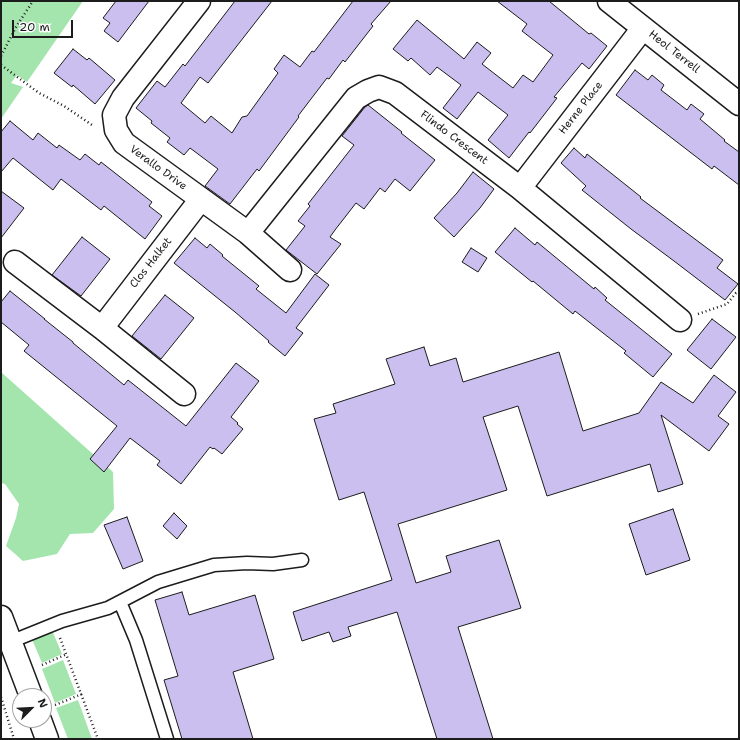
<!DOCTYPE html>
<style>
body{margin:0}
#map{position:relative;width:740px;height:740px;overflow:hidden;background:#fff;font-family:"Shantell Sans",sans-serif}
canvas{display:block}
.frame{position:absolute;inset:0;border:2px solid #1c1c1c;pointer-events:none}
.north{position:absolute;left:12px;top:688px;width:40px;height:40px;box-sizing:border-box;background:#fff;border:1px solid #a4a4a4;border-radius:50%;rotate:66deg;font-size:11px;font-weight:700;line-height:16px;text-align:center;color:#1c1c1c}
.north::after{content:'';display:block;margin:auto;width:14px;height:18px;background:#1c1c1c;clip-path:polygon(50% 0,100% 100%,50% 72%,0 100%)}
.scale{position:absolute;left:12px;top:20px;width:61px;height:18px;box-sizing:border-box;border:2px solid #1c1c1c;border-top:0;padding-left:5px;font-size:12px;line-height:14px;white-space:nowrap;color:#1c1c1c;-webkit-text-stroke:3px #fff;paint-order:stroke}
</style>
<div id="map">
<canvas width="740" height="740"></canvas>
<div class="frame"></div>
<div class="north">N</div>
<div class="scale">20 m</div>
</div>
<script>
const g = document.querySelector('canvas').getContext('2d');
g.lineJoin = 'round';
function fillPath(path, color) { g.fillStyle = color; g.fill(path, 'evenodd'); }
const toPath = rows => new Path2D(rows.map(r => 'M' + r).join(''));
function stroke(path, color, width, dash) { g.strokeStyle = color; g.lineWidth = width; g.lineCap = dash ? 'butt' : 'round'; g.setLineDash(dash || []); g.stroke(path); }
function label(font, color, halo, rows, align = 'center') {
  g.font = font + ' "Shantell Sans",sans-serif'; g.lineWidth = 3; g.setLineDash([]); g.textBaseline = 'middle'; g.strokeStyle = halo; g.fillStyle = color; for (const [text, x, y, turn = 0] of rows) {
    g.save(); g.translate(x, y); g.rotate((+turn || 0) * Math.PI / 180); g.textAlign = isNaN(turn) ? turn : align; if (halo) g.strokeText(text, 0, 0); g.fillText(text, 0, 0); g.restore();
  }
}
fillPath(toPath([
 [1,1,83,1,27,82,17,75,11,83,23,87,1,119],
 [1,372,113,472,114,509,93,533,70,534,57,554,23,561,6,546,16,518,19,504,5,484,1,483],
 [51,628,62,654,42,663,31,637],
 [63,660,76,694,55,703,42,669],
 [78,700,92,739,68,739,56,708]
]), '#a4e5ae');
const building = toPath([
 [116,1,149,1,118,42,104,31,110,23,103,18,116,1],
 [235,1,272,1,208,83,200,77,181,103,205,123,211,116,232,133,242,117,247,116,278,73,274,69,284,55,300,67,312,51,314,52,353,1,391,1,371,24,373,26,345,62,343,60,329,79,327,78,298,116,299,117,259,171,257,169,230,204,205,186,218,169,190,148,184,155,167,142,170,138,151,123,152,121,136,108,157,81,165,87,183,64,185,66,235,1],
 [497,1,549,1,589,34,591,33,607,46,589,69,582,63,554,97,557,98,530,133,529,132,509,158,488,140,508,115,478,92,457,119,443,108,461,85,437,67,430,75,411,58,408,61,393,49,417,20,464,59,477,42,491,53,482,64,513,88,523,75,533,82,553,55,522,31,527,24,497,1],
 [73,49,87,60,89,58,115,80,95,104,73,85,72,87,54,73,73,49],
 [635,70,648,80,652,75,664,85,661,90,687,110,691,104,704,114,700,119,725,140,724,141,739,152,739,185,714,166,712,169,616,95,635,70],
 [368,105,402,132,401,133,435,160,410,191,395,179,385,192,380,188,364,209,356,203,335,230,330,237,341,244,317,274,286,250,305,226,298,221,310,206,308,204,354,145,342,136,365,107,368,105],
 [10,121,33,140,38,133,57,148,59,145,80,160,85,154,99,165,101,162,152,202,149,206,162,216,145,239,104,206,101,210,61,179,53,190,13,158,1,172,1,132,10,121],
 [574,148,585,158,587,154,641,197,640,198,723,260,717,268,738,284,725,300,674,261,631,229,582,190,586,186,561,163,574,148],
 [473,172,494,189,480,208,454,237,434,218,457,193,473,172],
 [1,191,24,208,1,238,1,191],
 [515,228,535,245,537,242,594,289,595,287,607,298,605,300,672,354,653,377,624,353,626,351,575,311,573,314,533,281,532,282,495,252,515,228],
 [82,237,110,259,81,296,52,275,82,237],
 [195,238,207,248,210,244,223,255,222,256,259,286,256,289,286,313,315,274,329,285,296,328,303,333,285,356,268,342,269,341,235,312,174,263,195,238],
 [471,248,487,258,478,272,462,262,471,248],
 [10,291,45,319,44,319,73,342,73,343,124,385,128,380,186,426,236,363,259,381,231,417,238,423,237,424,243,429,222,454,214,448,213,449,210,447,181,484,157,465,160,461,130,438,104,472,90,459,117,426,24,351,29,345,1,322,1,302,10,291],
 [165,295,194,318,161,359,132,336,165,295],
 [712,319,736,337,711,369,687,350,712,319],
 [424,347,430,366,456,358,463,382,559,352,583,431,639,413,661,382,693,403,714,375,736,392,718,416,729,424,709,451,661,415,683,484,658,492,650,464,547,496,518,406,483,417,507,490,398,524,416,583,451,572,446,556,499,540,521,608,458,627,493,739,437,739,397,612,348,627,351,636,333,642,329,632,302,641,293,612,392,580,364,492,339,500,314,419,336,413,333,404,395,384,386,359,424,347],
 [673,509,690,560,646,575,629,524,673,509],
 [174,513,187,526,177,539,163,526,174,513],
 [127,517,143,561,123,569,104,525,127,517],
 [182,592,189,615,255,595,274,659,233,672,253,739,182,739,164,680,178,676,155,600,182,592]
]);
fillPath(building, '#cbbff0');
stroke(building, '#1c1c1c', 1);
const service = toPath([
 [120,602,136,640,167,739],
 [10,642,62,621,108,608,158,582,214,565,247,563,273,564,302,560]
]);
const minor = toPath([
 [199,1,123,98,114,115,116,130,124,143,248,233,290,270],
 [609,1,739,104],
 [520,188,643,28],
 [248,233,356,98,368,91,379,87,395,93,520,188,680,320],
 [15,262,102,328,184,394],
 [102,328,201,199],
 [1,617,31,696],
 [40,720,47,739]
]);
stroke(service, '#1c1c1c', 15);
stroke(minor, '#1c1c1c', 25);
stroke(toPath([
 [1,56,16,27,33,1],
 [1,65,39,93,64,106,92,125,94,125],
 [698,314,727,304,736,293,739,293],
 [60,638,98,739],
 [42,665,67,654],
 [1,697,14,739],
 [55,705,82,694]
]), '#1c1c1c', 2.5, [1, 3]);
stroke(service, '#fff', 12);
stroke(minor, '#fff', 22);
label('11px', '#1c1c1c', '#fff', [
 ["Heol Terrell",674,52,38],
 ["Herne Place",581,108,-52],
 ["Flindo Crescent",454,138,37],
 ["Verallo Drive",158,168,36],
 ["Clos Halket",151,263,-52]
]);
</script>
